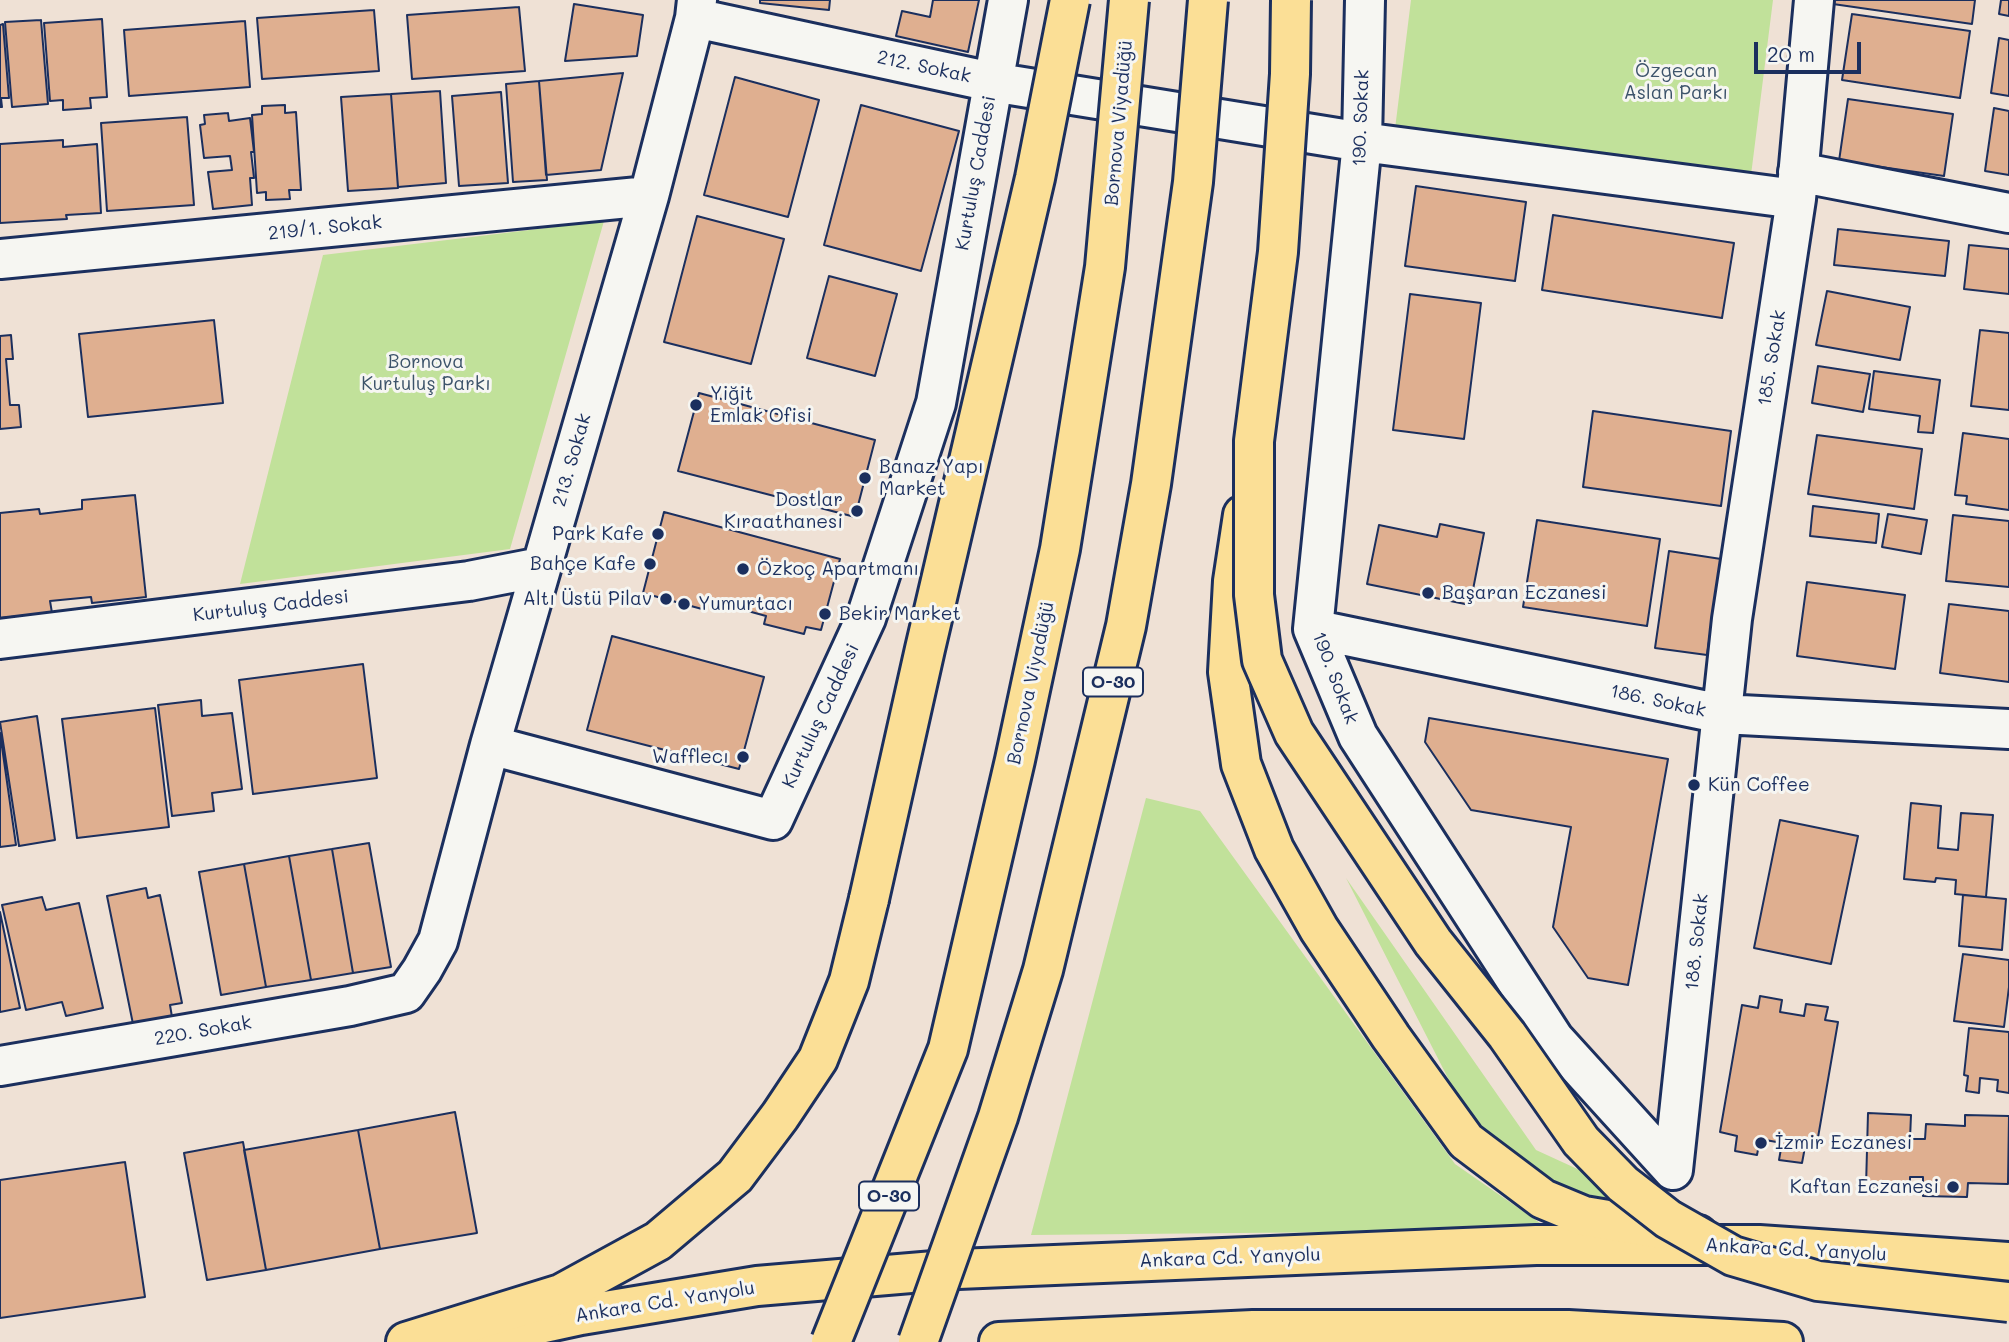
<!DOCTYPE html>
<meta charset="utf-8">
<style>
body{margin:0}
#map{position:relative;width:2009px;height:1342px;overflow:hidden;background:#efe1d5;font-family:Mali,sans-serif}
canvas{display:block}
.scale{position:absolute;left:1754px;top:42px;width:107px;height:32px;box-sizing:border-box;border:4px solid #1b2f5e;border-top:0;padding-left:9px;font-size:21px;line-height:24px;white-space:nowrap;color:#1b2f5e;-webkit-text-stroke:5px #f6f6f2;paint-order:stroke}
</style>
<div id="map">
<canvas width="2009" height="1342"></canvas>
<div class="scale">20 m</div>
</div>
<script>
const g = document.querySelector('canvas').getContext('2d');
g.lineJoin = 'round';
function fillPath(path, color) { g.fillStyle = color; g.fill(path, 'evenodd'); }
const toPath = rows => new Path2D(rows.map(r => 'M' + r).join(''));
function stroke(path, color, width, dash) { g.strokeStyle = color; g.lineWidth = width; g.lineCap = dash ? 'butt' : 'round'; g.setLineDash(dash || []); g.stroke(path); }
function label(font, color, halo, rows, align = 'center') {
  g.font = font + ' Mali,sans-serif'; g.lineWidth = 6; g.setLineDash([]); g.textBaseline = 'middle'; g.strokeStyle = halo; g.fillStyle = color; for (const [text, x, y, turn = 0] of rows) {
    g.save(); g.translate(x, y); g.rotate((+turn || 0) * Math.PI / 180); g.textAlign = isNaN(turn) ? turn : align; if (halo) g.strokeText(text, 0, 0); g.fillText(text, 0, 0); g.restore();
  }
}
fillPath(toPath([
 [1411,0,1773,0,1751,175,1395,129],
 [604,221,510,549,240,584,323,255],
 [1146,798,1200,811,1455,1164,1550,1230,1031,1235],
 [1346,878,1536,1150,1597,1178,1622,1207,1555,1191,1479,1139]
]), '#c1e19a');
const building = toPath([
 [760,0,830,0,829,10,760,3,760,0],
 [933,0,979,0,968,52,896,36,902,11,930,17,933,0],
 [1833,0,1975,0,1972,24,1833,4,1833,0],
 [2001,0,2009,0,2009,16,1999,14,2001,0],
 [574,4,643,15,637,56,565,61,574,4],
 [519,7,525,71,412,79,407,15,519,7],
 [374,10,379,71,262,79,257,18,374,10],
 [1852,14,1970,31,1960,98,1842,80,1852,14],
 [102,19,107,97,90,98,91,108,63,110,63,100,50,101,44,23,102,19],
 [41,20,48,104,12,107,5,22,41,20],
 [245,21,250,87,129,96,124,30,245,21],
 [3,24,9,98,1,98,2,107,0,107,0,25,3,24],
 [1999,38,2009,40,2009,96,1991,93,1999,38],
 [623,73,601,170,546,175,539,81,623,73],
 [735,77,819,100,788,217,704,195,735,77],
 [539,81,547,180,513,182,506,84,539,81],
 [440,91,446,183,398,187,391,94,440,91],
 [501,92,508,183,459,186,452,96,501,92],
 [391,94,398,188,348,191,341,97,391,94],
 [1848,99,1953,114,1944,176,1839,161,1848,99],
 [285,105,285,113,296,112,301,190,289,190,290,199,266,200,266,192,257,193,252,115,262,114,262,106,285,105],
 [861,105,959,131,921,271,824,245,861,105],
 [1994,108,2009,111,2009,175,1985,171,1994,108],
 [228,113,229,121,250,118,254,152,251,152,254,178,250,178,252,205,213,209,208,172,232,170,230,156,204,158,200,125,205,124,204,115,228,113],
 [187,117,194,205,107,211,101,123,187,117],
 [63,140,63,147,97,144,101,213,66,215,67,219,0,223,0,144,63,140],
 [1416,186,1526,202,1515,281,1405,266,1416,186],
 [1553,215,1734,243,1722,318,1542,290,1553,215],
 [697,216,784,239,751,364,664,342,697,216],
 [1838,229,1949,241,1945,276,1834,265,1838,229],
 [1969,245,2009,249,2009,294,1964,289,1969,245],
 [829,276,897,294,875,376,807,358,829,276],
 [1827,291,1910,307,1900,360,1816,345,1827,291],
 [1410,294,1481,303,1464,439,1393,430,1410,294],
 [214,320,223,403,88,417,79,334,214,320],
 [1980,330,2009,333,2009,410,1971,406,1980,330],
 [11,335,13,359,6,359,10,405,19,405,21,427,0,429,0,336,11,335],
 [1818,366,1870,374,1863,412,1812,403,1818,366],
 [1874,371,1940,380,1933,433,1918,432,1920,416,1869,409,1874,371],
 [699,393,875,440,855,517,678,471,699,393],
 [1593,411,1731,431,1721,506,1583,487,1593,411],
 [1963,433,2009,439,2009,510,1966,504,1967,496,1955,495,1963,433],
 [1817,435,1922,449,1914,509,1808,494,1817,435],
 [135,495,146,597,92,603,91,597,50,601,52,613,0,618,0,513,39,509,40,514,82,509,82,500,135,495],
 [1813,506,1879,514,1876,543,1810,536,1813,506],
 [664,512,840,559,821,630,806,627,804,634,764,624,766,616,704,599,702,609,643,593,664,512],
 [1888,514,1927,520,1921,554,1882,547,1888,514],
 [1953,515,2009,521,2009,587,1946,581,1953,515],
 [1537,520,1660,539,1647,626,1523,607,1537,520],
 [1440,524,1484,533,1470,605,1367,584,1379,525,1437,537,1440,524],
 [1669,551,1721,559,1707,655,1655,648,1669,551],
 [1807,582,1905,595,1895,669,1797,656,1807,582],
 [1949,604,2009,611,2009,682,1940,673,1949,604],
 [612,636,764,677,739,769,587,730,612,636],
 [363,664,377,778,253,794,239,680,363,664],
 [201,700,202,716,232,713,242,789,212,793,214,811,172,816,158,705,201,700],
 [155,708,169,827,77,838,62,719,155,708],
 [37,716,55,840,19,846,0,722,37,716],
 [1429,718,1668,759,1628,985,1588,978,1553,927,1571,827,1471,810,1425,742,1429,718],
 [0,733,16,845,0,847,0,733],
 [1911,803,1941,806,1938,848,1958,850,1961,813,1993,815,1986,897,1955,894,1956,880,1936,878,1935,882,1904,879,1911,803],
 [1780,820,1858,836,1831,964,1754,948,1780,820],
 [369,843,391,967,353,973,332,849,369,843],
 [332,849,353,973,311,980,289,856,332,849],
 [289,856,311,980,266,987,244,864,289,856],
 [244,864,266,987,221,995,199,872,244,864],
 [146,888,148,898,160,895,182,1003,170,1005,172,1017,133,1024,107,896,146,888],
 [1963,895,2006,899,2002,950,1959,946,1963,895],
 [42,897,46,910,79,903,103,1008,66,1016,62,1002,26,1010,2,905,42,897],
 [0,912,20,1008,0,1012,0,912],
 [1963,954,2009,960,2009,987,2004,1027,1954,1021,1963,954],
 [1760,996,1782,1000,1780,1012,1804,1016,1806,1004,1828,1007,1825,1020,1838,1022,1816,1149,1805,1147,1802,1163,1779,1160,1782,1143,1760,1139,1757,1155,1735,1151,1737,1136,1720,1132,1742,1005,1758,1008,1760,996],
 [1969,1028,2009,1032,2009,1093,1997,1091,1998,1080,1980,1078,1979,1093,1966,1091,1968,1076,1964,1075,1969,1028],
 [455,1112,477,1233,380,1249,358,1130,455,1112],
 [1868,1113,1911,1115,1910,1139,1925,1139,1926,1124,1965,1126,1965,1115,2009,1116,2008,1184,1968,1183,1967,1197,1923,1196,1923,1177,1910,1177,1910,1188,1866,1187,1868,1113],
 [358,1130,380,1249,266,1270,244,1150,358,1130],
 [243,1142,266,1270,207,1280,184,1153,243,1142],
 [125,1162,145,1297,0,1318,0,1180,125,1162]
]);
fillPath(building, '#dfaf90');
stroke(building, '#1b2f5e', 2);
const minor = toPath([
 [1365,0,1362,142,1313,629,1358,736,1554,1039,1673,1170],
 [695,18,992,82,1362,142,1796,199],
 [1798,172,2009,213],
 [0,259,649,196],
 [1313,629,1722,714,2009,729],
 [0,639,469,581,541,567],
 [490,745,773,820,866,618,936,403,1008,0],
 [0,1066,350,1006,406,993,422,970,438,941,490,745,649,196,695,18,697,0],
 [1673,1170,1732,619,1796,199,1814,0]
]);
const major = toPath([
 [456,1342,581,1315,757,1286,958,1269,1536,1245,1759,1245,2009,1262]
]);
const highway = toPath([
 [1243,515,1233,581,1228,672,1241,764,1274,849,1319,929,1391,1037,1466,1141,1543,1199,1584,1216,1698,1235],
 [406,1342,561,1294,658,1241,735,1176,780,1116,818,1059,849,981,869,899],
 [999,1342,1253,1330,1568,1330,1783,1342]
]);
stroke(minor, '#1b2f5e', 44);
stroke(major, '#1b2f5e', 44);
stroke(highway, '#1b2f5e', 44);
stroke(minor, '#f6f6f2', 38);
stroke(major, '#fbdf96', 38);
stroke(highway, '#fbdf96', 38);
const highwayBridge = toPath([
 [1291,0,1290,74,1278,252,1254,441,1254,595,1262,660,1294,733,1433,942,1507,1035,1581,1141,1623,1184,1668,1219,1733,1256,1818,1281,2009,1302],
 [869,899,925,649,1035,178,1070,0],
 [831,1342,948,1049,1015,760,1060,549,1105,267,1129,0],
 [918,1342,998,1117,1043,970,1126,626,1151,484,1193,182,1208,0]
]);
stroke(highwayBridge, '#1b2f5e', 44, []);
stroke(highwayBridge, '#fbdf96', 38);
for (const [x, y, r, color] of [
 [696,405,7,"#1b2f5e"],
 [865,478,7,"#1b2f5e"],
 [857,511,7,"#1b2f5e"],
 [658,534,7,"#1b2f5e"],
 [650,564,7,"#1b2f5e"],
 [743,569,7,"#1b2f5e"],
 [1428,593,7,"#1b2f5e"],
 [666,599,7,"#1b2f5e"],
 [684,604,7,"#1b2f5e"],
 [825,614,7,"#1b2f5e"],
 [743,757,7,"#1b2f5e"],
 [1694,785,7,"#1b2f5e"],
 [1761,1143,7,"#1b2f5e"],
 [1953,1187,7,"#1b2f5e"]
]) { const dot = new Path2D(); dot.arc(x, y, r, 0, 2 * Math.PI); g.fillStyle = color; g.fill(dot); stroke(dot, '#f6f6f2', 2.5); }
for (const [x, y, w] of [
 [1113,682,60],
 [889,1196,60]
]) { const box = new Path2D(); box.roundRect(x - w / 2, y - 14.5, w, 29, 5); g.fillStyle = '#f6f6f2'; g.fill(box); stroke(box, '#1b2f5e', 2); }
label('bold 18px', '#1b2f5e', null, [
 ["O-30",1113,682],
 ["O-30",889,1196]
]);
label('19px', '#1b2f5e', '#f6f6f2', [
 ["212. Sokak",924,67,12],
 ["190. Sokak",1361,118,-88],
 ["Bornova Viyadüğü",1119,123,-85],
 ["Kurtuluş Caddesi",976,173,-80],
 ["219/1. Sokak",325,228,-6],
 ["185. Sokak",1772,358,-81],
 ["213. Sokak",572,460,-74],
 ["Kurtuluş Caddesi",271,606,-7],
 ["190. Sokak",1335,678,69],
 ["Bornova Viyadüğü",1031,683,-78],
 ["186. Sokak",1658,701,12],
 ["Kurtuluş Caddesi",821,716,-65],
 ["188. Sokak",1697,942,-84],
 ["220. Sokak",203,1031,-10],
 ["Ankara Cd. Yanyolu",1796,1250,3],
 ["Ankara Cd. Yanyolu",1230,1258,-2],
 ["Ankara Cd. Yanyolu",665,1302,-9]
]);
label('19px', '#3c536a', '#f6f6f2', [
 ["Özgecan",1676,71],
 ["Aslan Parkı",1676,93],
 ["Bornova",426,362],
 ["Kurtuluş Parkı",426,384]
]);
label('19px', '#1b2f5e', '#f6f6f2', [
 ["Yiğit",710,394],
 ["Emlak Ofisi",710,416],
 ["Banaz Yapı",879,467],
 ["Market",879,489],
 ["Dostlar",843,500,"right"],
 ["Kıraathanesi",843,522,"right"],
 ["Park Kafe",644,534,"right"],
 ["Bahçe Kafe",636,564,"right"],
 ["Özkoç Apartmanı",757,569],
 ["Başaran Eczanesi",1442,593],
 ["Altı Üstü Pilav",652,599,"right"],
 ["Yumurtacı",698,604],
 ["Bekir Market",839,614],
 ["Wafflecı",729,757,"right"],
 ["Kün Coffee",1708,785],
 ["İzmir Eczanesi",1775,1143],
 ["Kaftan Eczanesi",1939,1187,"right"]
], 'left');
</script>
